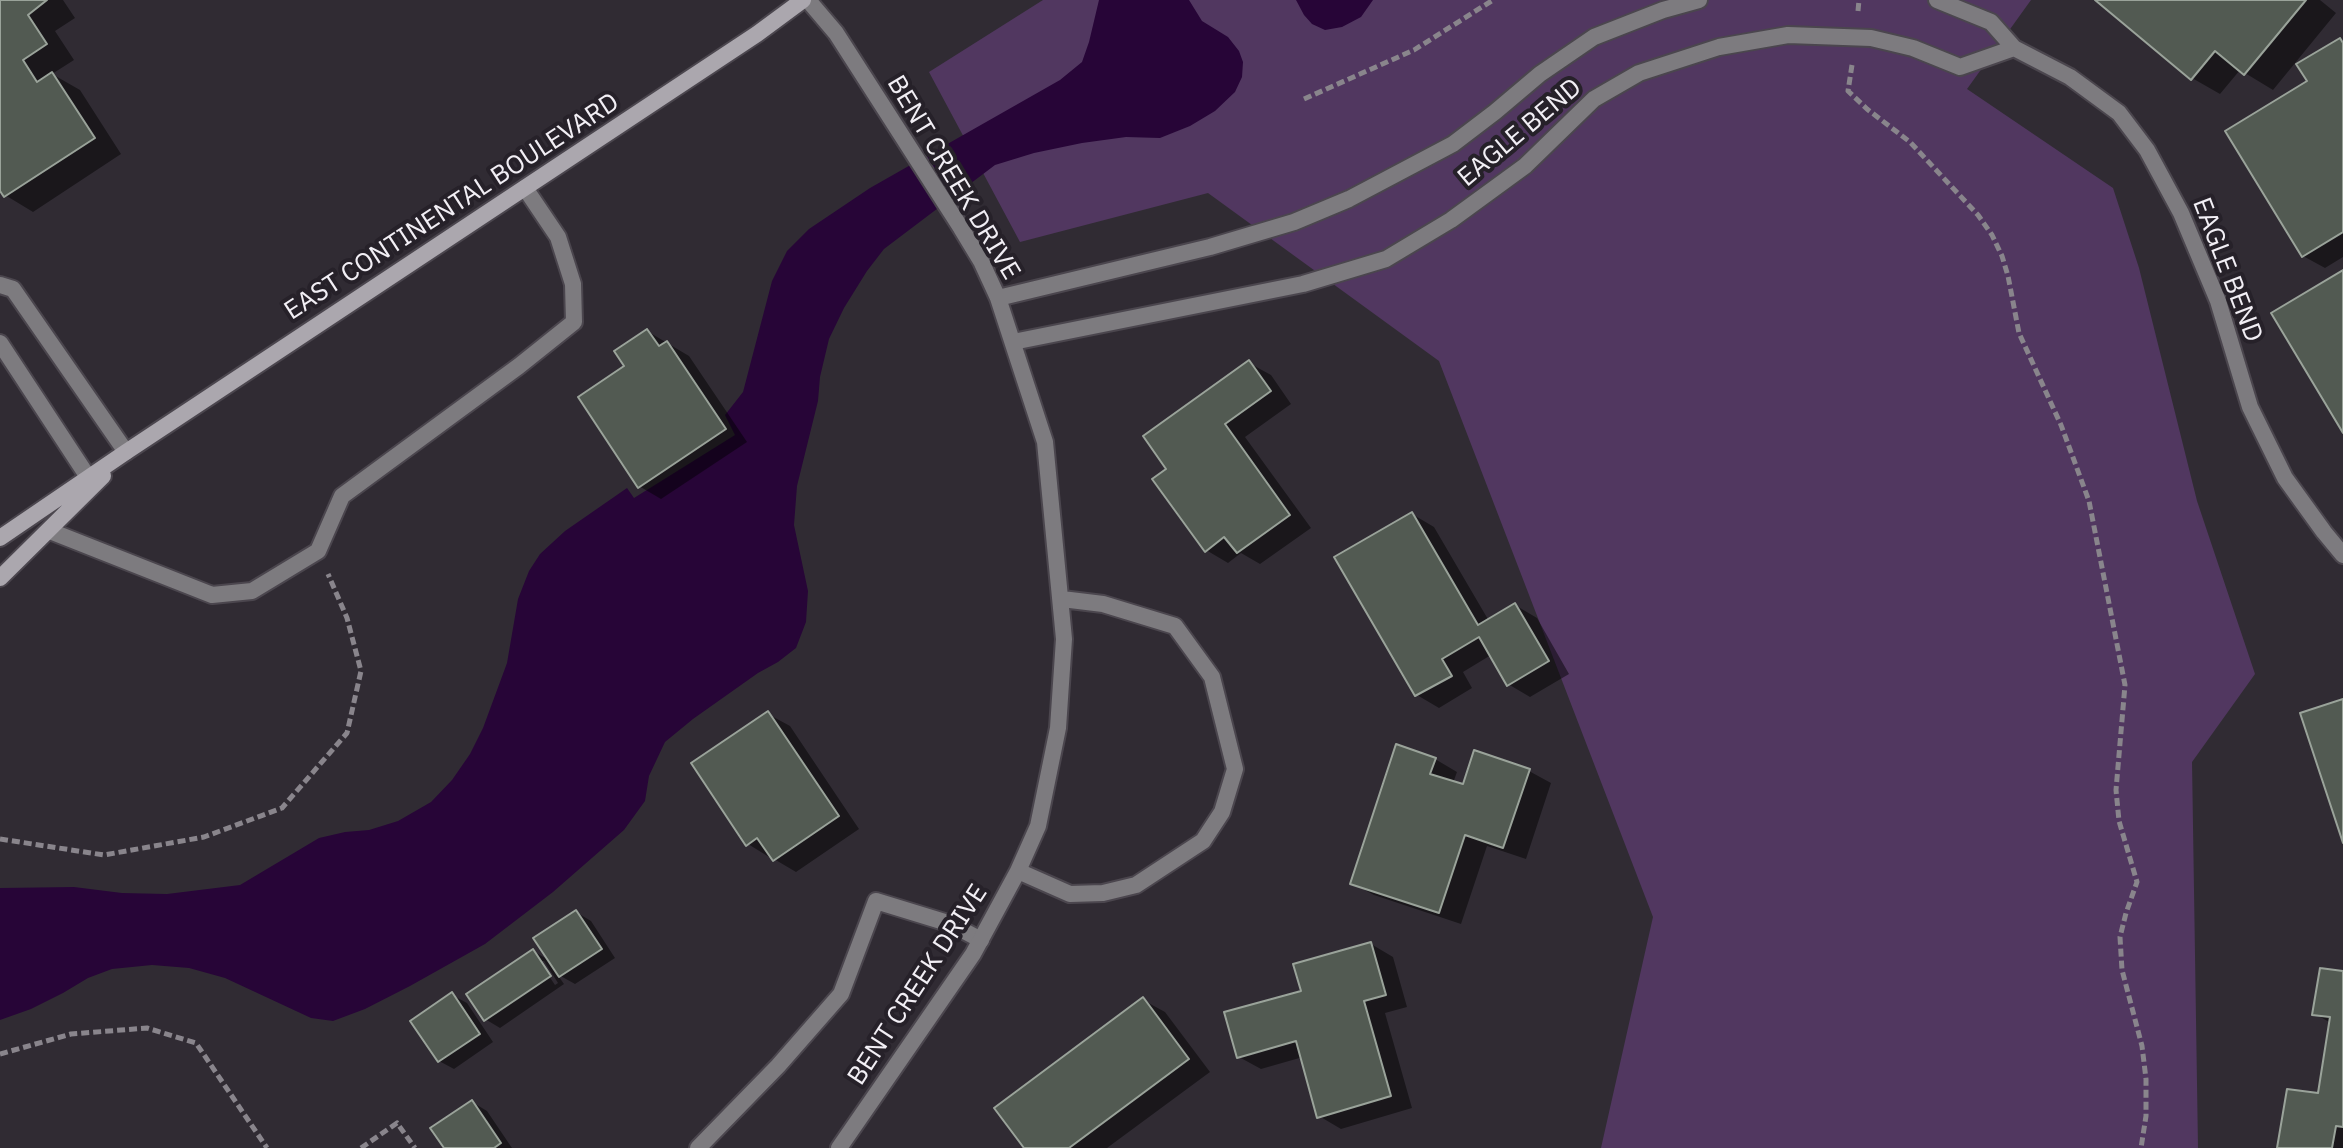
<!DOCTYPE html>
<style>
body{margin:0}
canvas{display:block;background:#302b33}
</style>
<canvas width="2343" height="1148"></canvas>
<script>
const g = document.querySelector('canvas').getContext('2d');
g.lineJoin = 'round';
function fillPath(path, color) { g.fillStyle = color; g.fill(path, 'evenodd'); }
const toPath = rows => new Path2D(rows.map(r => 'M' + r).join(''));
function stroke(path, color, width, dash) { g.strokeStyle = color; g.lineWidth = width; g.lineCap = dash ? 'butt' : 'round'; g.setLineDash(dash || []); g.stroke(path); }
function label(font, color, halo, rows, align = 'center') {
  g.font = font + ' "IBM Plex Sans",sans-serif'; g.lineWidth = 8; g.setLineDash([]); g.textBaseline = 'middle'; g.strokeStyle = halo; g.fillStyle = color; for (const [text, x, y, turn = 0] of rows) {
    g.save(); g.translate(x, y); g.rotate((+turn || 0) * Math.PI / 180); g.textAlign = isNaN(turn) ? turn : align; if (halo) g.strokeText(text, 0, 0); g.fillText(text, 0, 0); g.restore();
  }
}
fillPath(toPath([
 [1043,0,2031,0,1967,89,2113,188,2139,268,2197,501,2255,674,2192,762,2198,1148,1601,1148,1653,917,1439,361,1208,193,1020,242,929,72]
]), '#513760');
fillPath(toPath([
 [1099,0,1189,0,1202,21,1228,37,1239,51,1243,62,1242,77,1235,92,1215,111,1190,126,1160,138,1126,137,1082,143,1034,153,995,165,884,249,867,271,844,308,829,339,820,377,818,401,797,486,794,525,808,591,806,622,796,648,778,662,758,673,693,719,665,742,649,776,645,801,624,830,553,892,485,944,410,986,365,1009,333,1021,311,1018,225,978,189,968,152,965,112,969,88,978,63,993,31,1009,0,1020,0,888,74,887,122,893,167,894,240,885,319,838,345,832,369,830,398,821,431,802,452,780,470,754,483,728,507,663,518,599,529,571,540,554,565,531,627,488,634,498,735,435,725,415,743,392,772,281,787,251,809,229,870,188,1060,80,1082,62,1089,42],
 [1296,0,1373,0,1361,17,1342,27,1325,30,1312,24,1304,15]
]), '#270537');
fillPath(toPath([
 [0,0,63,0,75,18,55,31,74,60,52,74,80,90,121,154,33,212,5,195,0,188],
 [2098,0,2320,0,2336,13,2273,90,2240,70,2220,94,2192,78],
 [2340,40,2343,42,2343,257,2325,268,2303,256,2310,82],
 [647,331,689,356,747,442,661,499,639,486,627,367],
 [1249,363,1271,375,1291,404,1245,437,1311,528,1260,564,1241,553,1228,563,1206,550,1169,469],
 [1412,514,1434,527,1489,621,1515,605,1537,618,1569,674,1530,697,1508,684,1491,655,1463,672,1472,688,1439,708,1417,695],
 [768,714,790,726,859,829,796,872,774,859,772,855,769,857,748,844],
 [1475,753,1529,771,1551,783,1526,859,1487,846,1461,924,1374,895,1352,883,1435,759,1457,772,1453,783,1464,787],
 [576,912,591,921,615,958,575,984,557,974,564,984,500,1028,485,1019,533,951,552,962],
 [539,961,544,961,558,983,555,985],
 [1371,944,1393,957,1407,1007,1385,1013,1412,1108,1341,1129,1319,1116,1303,1057,1261,1069,1239,1057,1303,992],
 [2343,973,2343,1148,2279,1148,2319,1096,2331,1023,2315,1014],
 [452,995,467,1003,493,1042,454,1069,439,1061],
 [1143,1000,1165,1012,1210,1072,1107,1148,1026,1148],
 [472,1102,487,1111,512,1148,446,1148]
]), '#0007');
const building = toPath([
 [0,0,47,0,28,15,47,44,23,60,37,82,52,72,95,138,4,197,0,191,0,0],
 [2095,0,2306,0,2244,75,2215,51,2191,80,2095,0],
 [2340,38,2343,43,2343,232,2302,257,2225,131,2307,81,2296,64,2340,38],
 [2343,270,2343,433,2271,313,2343,270],
 [647,329,659,346,667,341,726,429,638,488,578,397,624,366,614,351,647,329],
 [1249,360,1271,391,1225,424,1290,515,1237,553,1224,537,1205,552,1152,479,1166,469,1143,436,1249,360],
 [1412,512,1478,625,1515,603,1549,661,1507,686,1479,637,1442,659,1452,676,1415,696,1334,557,1412,512],
 [2343,699,2343,843,2300,713,2343,699],
 [768,711,839,816,773,861,757,838,746,846,691,763,768,711],
 [1396,744,1436,758,1430,774,1463,784,1474,750,1530,769,1503,848,1465,835,1439,913,1350,884,1396,744],
 [576,910,602,949,559,977,533,938,576,910],
 [1371,942,1386,995,1364,1001,1391,1096,1317,1118,1296,1041,1237,1058,1224,1012,1301,991,1293,964,1371,942],
 [533,949,551,976,484,1021,466,994,533,949],
 [2320,968,2343,971,2343,1127,2336,1126,2332,1148,2277,1148,2287,1089,2318,1093,2330,1017,2312,1015,2320,968],
 [452,992,480,1034,438,1062,410,1021,452,992],
 [1143,997,1189,1059,1069,1148,1024,1148,994,1108,1143,997],
 [472,1100,501,1143,494,1148,444,1148,430,1128,472,1100]
]);
fillPath(building, '#525a52');
stroke(building, '#9aa39a', 2);
const lane = toPath([
 [50,531,212,595,252,591,318,551,342,496,519,366,574,322,573,284,558,237,525,188],
 [698,1148,778,1066,841,994,876,901,951,924,981,940]
]);
const street = toPath([
 [808,0,836,33,961,228,981,261,998,298,1045,442,1064,639,1058,728,1038,826,1018,871,973,954,839,1148],
 [1937,0,1991,22,2014,48,2070,77,2119,113,2147,150,2181,213,2218,301,2250,407,2285,478,2324,532,2343,555],
 [0,285,13,289,126,452],
 [998,298,1210,247,1294,222,1349,199,1453,144,1495,112,1540,74,1594,37,1663,10,1699,0],
 [1013,342,1303,284,1386,259,1451,220,1525,166,1594,99,1639,73,1719,47,1788,35,1871,38,1913,48,1960,67,2014,48],
 [0,343,88,477],
 [1018,871,1070,894,1103,893,1136,885,1203,841,1222,812,1235,769,1212,677,1175,626,1103,604,1062,599]
]);
const secondary = toPath([
 [0,538,126,452,757,34,803,0],
 [0,578,103,476]
]);
stroke(lane, '#4b464e', 20);
stroke(street, '#4b464e', 20);
stroke(secondary, '#4b464e', 20);
stroke(toPath([
 [1858,11,1859,0],
 [1852,65,1848,91,1867,109,1910,142,1978,215,1992,235,2002,256,2008,276,2019,333,2061,425,2089,501,2125,685,2116,790,2119,821,2137,882,2126,913,2120,937,2122,970,2142,1046,2146,1079,2146,1116,2141,1148],
 [1304,99,1414,50,1493,0],
 [0,839,104,855,204,837,282,808,347,733,361,671,347,618,328,574],
 [0,1054,71,1034,147,1028,196,1043,267,1148],
 [361,1148,397,1123,415,1148]
]), '#89858c', 5, [8, 4]);
stroke(lane, '#7d7b7f', 16);
stroke(street, '#7d7b7f', 16);
stroke(secondary, '#aba7ae', 16);
label('26px', '#f2eff5', '#262129', [
 ["EAGLE BEND",1520,133,-40],
 ["BENT CREEK DRIVE",953,178,59],
 ["EAST CONTINENTAL BOULEVARD",452,207,-33],
 ["EAGLE BEND",2227,270,69],
 ["BENT CREEK DRIVE",918,985,-57]
]);
</script>
